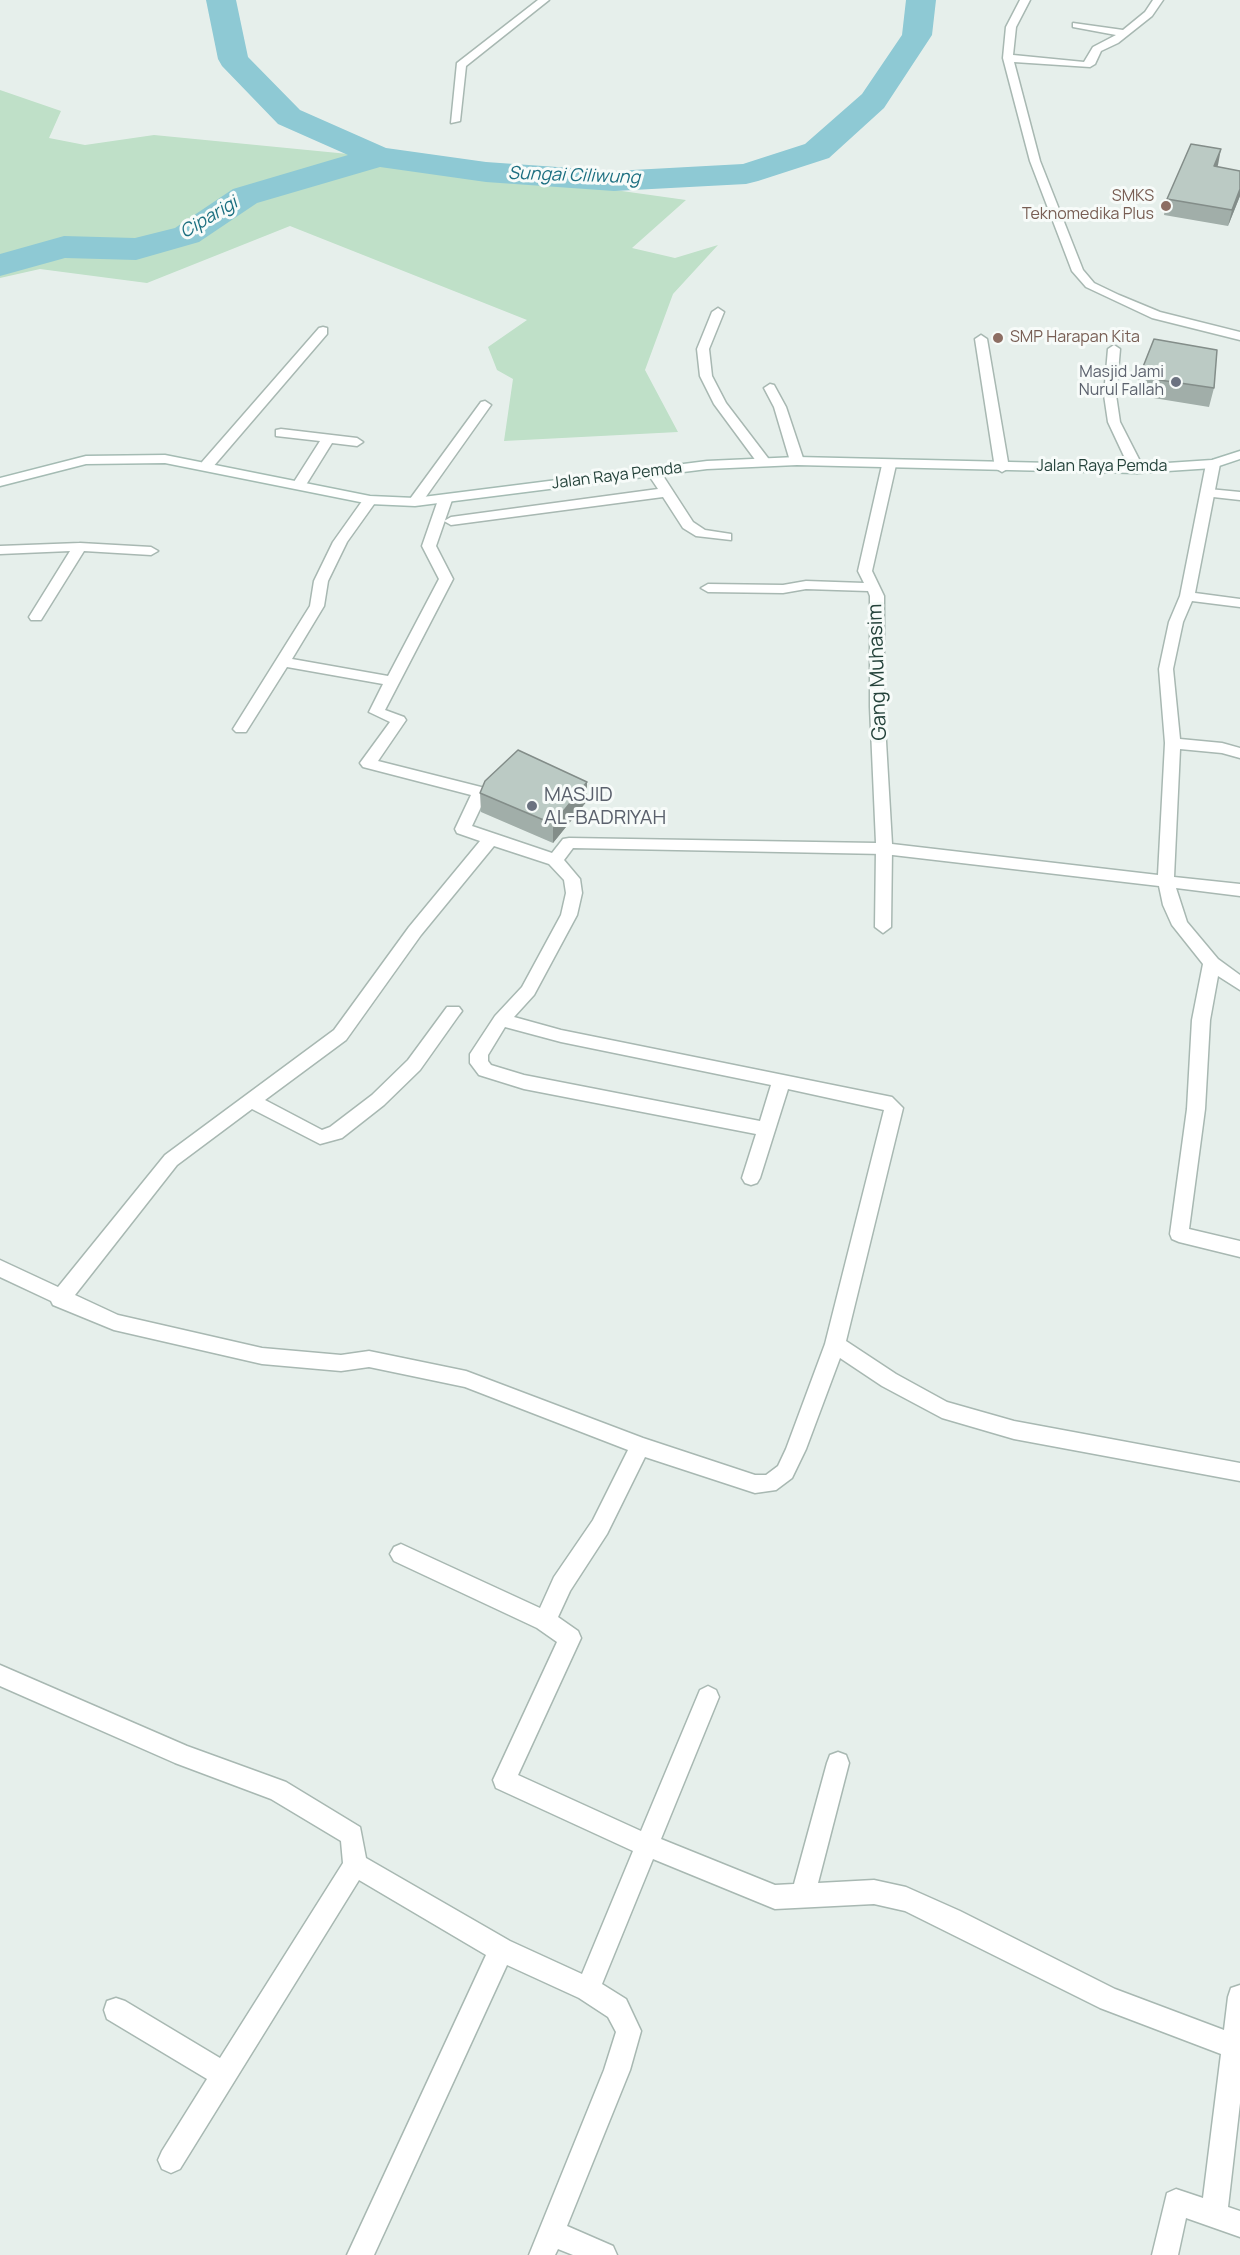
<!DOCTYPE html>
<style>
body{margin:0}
canvas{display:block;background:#e6efeb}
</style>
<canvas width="1240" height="2255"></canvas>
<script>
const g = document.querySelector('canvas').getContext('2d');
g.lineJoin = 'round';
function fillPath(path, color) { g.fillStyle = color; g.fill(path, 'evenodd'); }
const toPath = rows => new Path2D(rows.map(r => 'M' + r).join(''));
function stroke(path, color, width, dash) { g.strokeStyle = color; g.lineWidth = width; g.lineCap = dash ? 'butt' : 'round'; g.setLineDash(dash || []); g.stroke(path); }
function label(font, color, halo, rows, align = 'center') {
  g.font = font + ' Manrope,sans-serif'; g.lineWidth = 6; g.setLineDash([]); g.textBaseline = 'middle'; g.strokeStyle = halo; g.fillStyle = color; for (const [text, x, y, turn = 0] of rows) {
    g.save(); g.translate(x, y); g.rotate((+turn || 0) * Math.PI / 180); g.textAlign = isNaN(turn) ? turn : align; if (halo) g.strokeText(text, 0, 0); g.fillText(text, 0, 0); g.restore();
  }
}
fillPath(toPath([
 [0,90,61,111,49,138,85,145,154,135,379,157,686,200,632,248,675,258,718,245,673,294,645,370,678,432,504,441,513,379,497,370,488,347,527,320,290,226,147,283,40,269,0,278]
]), '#bfe0c8');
fillPath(toPath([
 [206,0,236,0,248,57,300,110,386,148,486,162,614,171,743,164,805,144,862,94,902,35,906,0,936,0,932,35,884,108,829,158,758,181,746,184,614,191,486,182,380,167,257,203,199,242,136,260,65,258,0,276,0,254,64,236,135,238,175,228,233,189,348,155,278,124,222,66,218,59,206,0]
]), '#8ec9d4');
const service = toPath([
 [718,308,724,312,709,349,712,376,726,403,771,462,769,465,759,465,714,404,700,376,697,349,712,312,718,308],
 [323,327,327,328,327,334,212,468,202,468,202,462,319,328,323,327],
 [770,384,774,385,786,407,804,461,802,464,792,464,790,461,774,407,764,388,770,384],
 [485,401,491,405,420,505,410,505,410,499,481,402,485,401],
 [281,429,357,438,363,442,357,446,332,443,304,488,299,489,292,485,320,441,276,436,276,430,281,429],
 [653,467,658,468,693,522,705,530,731,534,731,540,696,536,683,528,663,497,451,525,444,521,451,517,658,489,646,471,653,467],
 [1209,489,1240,492,1240,500,1204,496,1202,493,1209,489],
 [884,844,892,849,891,927,883,933,875,927,876,849,884,844]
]);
const minor = toPath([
 [538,0,549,0,466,66,460,121,451,123,457,63,538,0],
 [1020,0,1030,0,1016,27,1013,55,1084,62,1093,47,1116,35,1073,27,1073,23,1123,30,1145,12,1153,0,1163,0,1152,16,1118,43,1101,51,1095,64,1090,67,1014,62,1040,161,1083,270,1094,283,1119,295,1160,312,1240,332,1240,340,1152,318,1086,287,1072,271,1030,161,1003,58,1006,27,1020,0],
 [981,335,987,339,1009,468,1002,472,995,468,975,339,981,335],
 [1114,345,1120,349,1116,395,1120,422,1144,469,1137,473,1130,469,1108,422,1104,395,1108,349,1114,345],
 [1213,460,1220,464,1195,593,1240,599,1240,607,1192,601,1183,622,1173,669,1180,739,1222,743,1240,748,1240,758,1222,753,1180,749,1174,877,1240,884,1240,896,1176,888,1187,922,1218,959,1240,975,1240,990,1218,976,1210,1020,1205,1109,1189,1229,1240,1241,1240,1257,1179,1242,1172,1239,1170,1234,1187,1109,1192,1020,1203,964,1172,925,1163,905,1159,886,884,854,573,848,564,860,580,879,582,893,577,915,534,995,514,1017,561,1030,892,1097,903,1108,846,1341,896,1374,947,1402,1014,1421,1240,1463,1240,1481,1014,1439,942,1418,882,1386,840,1358,806,1449,792,1478,776,1490,755,1493,645,1457,607,1534,570,1591,558,1617,578,1631,581,1638,518,1775,641,1831,700,1690,708,1686,716,1690,719,1697,661,1839,775,1885,794,1884,827,1763,830,1755,838,1752,846,1755,849,1763,818,1883,874,1880,906,1887,960,1911,1115,1989,1224,2030,1228,1997,1231,1988,1240,1985,1240,2103,1228,2207,1240,2211,1240,2237,1186,2218,1178,2255,1152,2255,1167,2193,1176,2189,1203,2198,1221,2054,1100,2008,905,1911,874,1904,775,1909,653,1859,602,1984,626,1999,641,2031,630,2070,567,2226,613,2246,617,2255,573,2255,558,2249,555,2255,529,2255,604,2070,616,2032,608,2017,579,1998,507,1965,374,2255,347,2255,486,1955,359,1880,180,2169,171,2173,162,2169,158,2160,162,2151,207,2079,107,2019,104,2010,107,2001,116,1998,125,2001,220,2058,343,1863,341,1841,271,1799,175,1763,0,1686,0,1665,187,1746,286,1782,360,1827,366,1858,510,1941,582,1974,633,1851,496,1788,493,1780,557,1642,537,1628,394,1561,390,1554,394,1547,401,1544,540,1608,554,1577,593,1520,628,1450,465,1387,369,1367,341,1371,262,1364,114,1330,53,1305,51,1301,0,1277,0,1260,58,1287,165,1155,334,1030,409,927,480,841,457,833,455,829,471,795,363,767,360,763,390,722,369,712,383,684,287,667,246,732,236,732,233,729,310,606,314,581,333,542,365,497,375,497,377,500,347,542,328,581,324,606,292,659,388,676,439,579,422,546,438,500,445,496,452,500,436,546,453,579,385,710,404,717,406,720,378,761,485,788,488,792,472,826,552,853,563,839,569,838,876,843,870,707,870,596,868,591,806,589,783,593,708,592,701,588,708,584,783,585,806,581,864,583,858,571,882,465,884,462,894,462,896,465,872,571,884,596,884,707,892,844,1158,875,1165,743,1159,669,1169,622,1180,596,1206,464,1213,460],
 [494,846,549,864,564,880,566,893,561,915,522,987,495,1016,470,1054,470,1063,479,1075,524,1089,756,1134,742,1178,745,1183,751,1185,757,1183,760,1178,788,1089,884,1110,825,1344,786,1449,778,1466,766,1475,755,1475,643,1438,466,1371,369,1351,341,1355,262,1348,118,1315,75,1295,177,1165,252,1109,320,1144,342,1138,384,1105,420,1070,459,1015,462,1011,459,1007,447,1007,408,1060,372,1095,330,1127,322,1130,265,1100,346,1040,421,935,494,846],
 [505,1027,561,1042,771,1085,760,1121,524,1075,491,1065,488,1061,488,1055,505,1027],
 [80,543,151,547,158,551,151,555,84,551,41,620,31,620,29,617,70,551,0,554,0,546,80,543]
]);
const secondary = toPath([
 [1240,451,1240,459,1213,468,1137,473,797,465,707,469,415,506,370,504,165,463,86,464,0,486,0,478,86,456,165,455,370,496,415,498,707,461,797,457,1137,465,1212,460,1240,451]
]);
stroke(service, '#a8b8b2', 3);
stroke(minor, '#a8b8b2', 3);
stroke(secondary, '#a4bbb3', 3);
fillPath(service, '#fff');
fillPath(minor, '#fff');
fillPath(secondary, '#fff');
fillPath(toPath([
 [1218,165,1217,167,1240,171,1240,196,1228,226,1164,215,1167,199],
 [1139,377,1214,388,1209,407,1135,395],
 [480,793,587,801,553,843,481,812]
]), '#a1aea9');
fillPath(toPath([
 [1221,149,1218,165,1210,182,1214,166],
 [1240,189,1240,196,1228,226,1232,210],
 [587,782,587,801,553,843,553,824]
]), '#838d89');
const building = toPath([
 [1191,144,1221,149,1214,166,1240,171,1240,189,1232,210,1167,199,1191,144],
 [1154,339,1217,350,1214,388,1139,377,1154,339],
 [518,750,587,782,553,824,480,793,485,781,518,750]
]);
fillPath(building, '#bbcac4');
stroke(building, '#838d89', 1.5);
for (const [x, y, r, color] of [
 [1166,206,6,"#8d6e63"],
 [998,338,6,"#8d6e63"],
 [1176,382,6,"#6b7280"],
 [532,806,6,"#6b7280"]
]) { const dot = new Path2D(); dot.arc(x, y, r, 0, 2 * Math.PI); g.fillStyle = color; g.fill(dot); stroke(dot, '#f7fbf9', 2); }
label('16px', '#785e54', '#f7fbf9', [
 ["SMKS",1154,197],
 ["Teknomedika Plus",1154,215],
 ["SMP Harapan Kita",1010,338,"left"]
], 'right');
label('16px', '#5b616d', '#f7fbf9', [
 ["Masjid Jami",1164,373],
 ["Nurul Fallah",1164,391]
], 'right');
label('16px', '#24423a', '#f7fbf9', [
 ["Jalan Raya Pemda",1102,467],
 ["Jalan Raya Pemda",617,476,-7]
]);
label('italic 18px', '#1c6f80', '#f7fbf9', [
 ["Sungai Ciliwung",574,176,2],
 ["Ciparigi",209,218,-31]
]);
label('20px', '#24423a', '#f7fbf9', [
 ["Gang Muhasim",878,672,-92]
]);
label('20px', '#5b616d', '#f7fbf9', [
 ["MASJID",544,795],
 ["AL-BADRIYAH",544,818]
], 'left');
</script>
